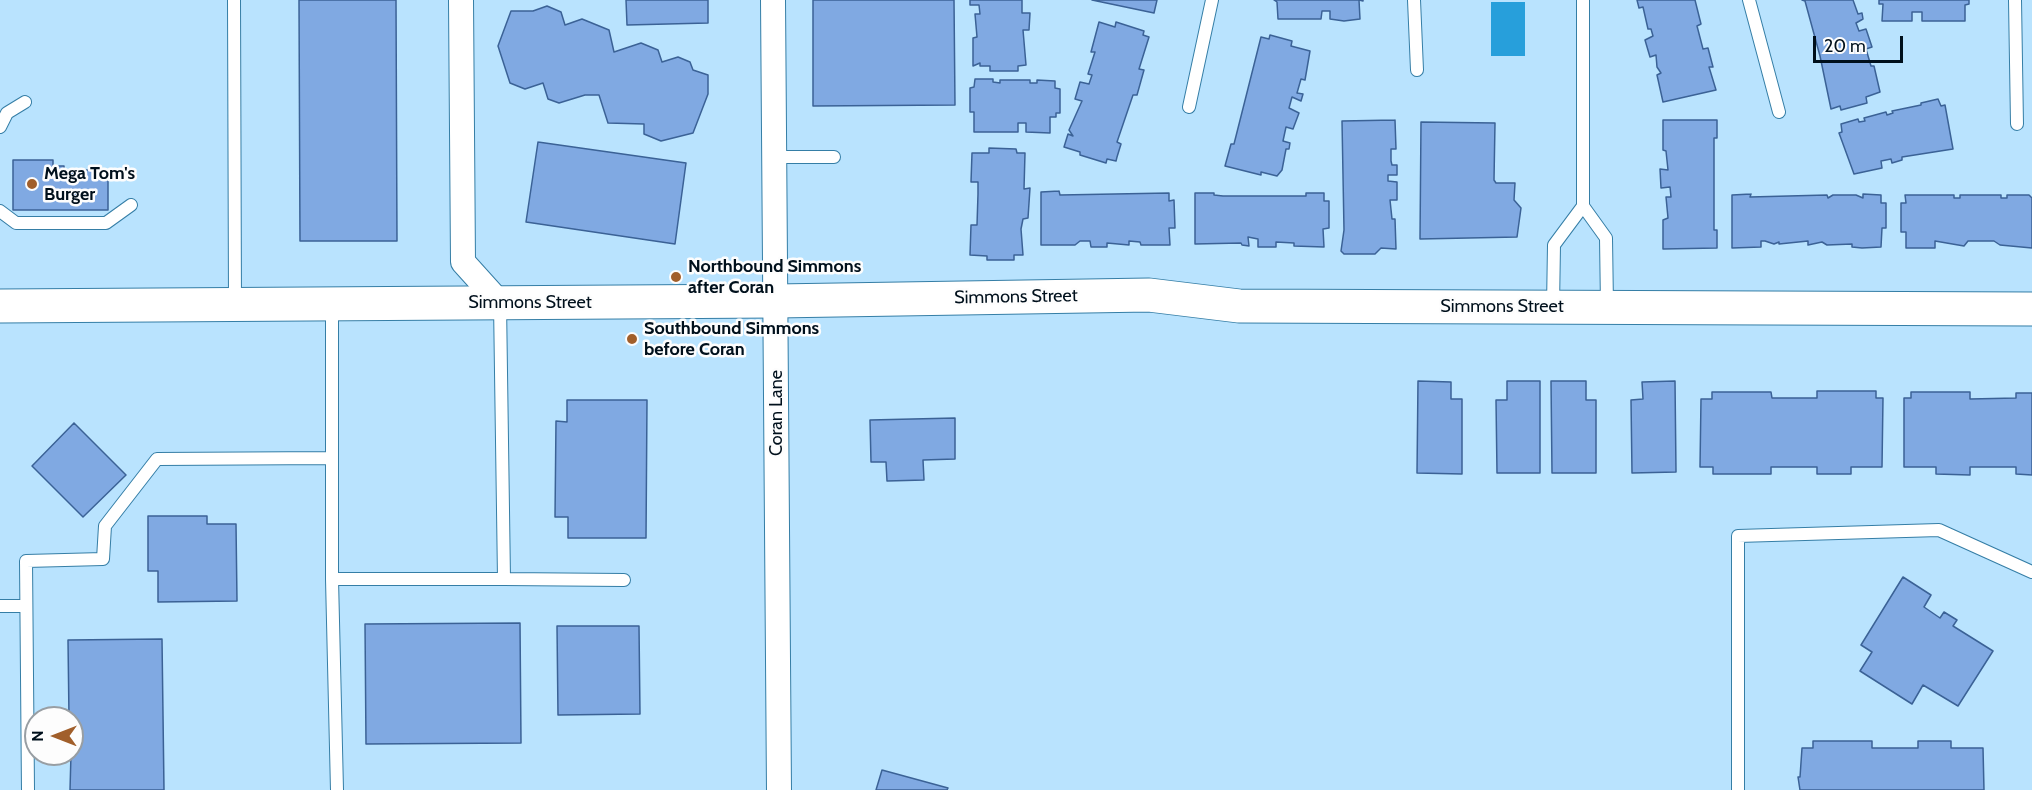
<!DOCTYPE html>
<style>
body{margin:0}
#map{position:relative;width:2032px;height:790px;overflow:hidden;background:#b9e3fe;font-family:Cabin,sans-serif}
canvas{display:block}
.north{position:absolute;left:24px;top:706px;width:60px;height:60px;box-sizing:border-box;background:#fdfdfd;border:2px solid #989ea3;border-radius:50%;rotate:270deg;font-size:16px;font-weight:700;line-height:24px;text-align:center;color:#00101c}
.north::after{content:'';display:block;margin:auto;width:21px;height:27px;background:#a15f2b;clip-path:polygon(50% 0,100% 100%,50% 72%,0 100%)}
.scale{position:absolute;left:1813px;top:36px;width:90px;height:27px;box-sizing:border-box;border:3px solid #00101c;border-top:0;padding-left:8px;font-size:18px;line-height:21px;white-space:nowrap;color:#00101c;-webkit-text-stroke:4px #fdfdfd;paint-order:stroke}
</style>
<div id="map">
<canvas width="2032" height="790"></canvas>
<div class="north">N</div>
<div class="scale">20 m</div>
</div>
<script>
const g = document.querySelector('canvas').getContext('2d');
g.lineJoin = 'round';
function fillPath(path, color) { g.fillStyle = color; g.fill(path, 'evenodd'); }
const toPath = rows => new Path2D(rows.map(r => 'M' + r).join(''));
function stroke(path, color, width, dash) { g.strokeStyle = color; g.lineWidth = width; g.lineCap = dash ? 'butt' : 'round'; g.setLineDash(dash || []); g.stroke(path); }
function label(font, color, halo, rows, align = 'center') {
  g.font = font + ' Cabin,sans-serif'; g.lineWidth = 5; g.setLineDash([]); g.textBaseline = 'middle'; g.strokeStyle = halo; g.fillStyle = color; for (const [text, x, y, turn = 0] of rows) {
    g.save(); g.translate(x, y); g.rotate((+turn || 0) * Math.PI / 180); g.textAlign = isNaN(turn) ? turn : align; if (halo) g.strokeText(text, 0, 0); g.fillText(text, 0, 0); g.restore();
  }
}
fillPath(toPath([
 [1491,2,1525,2,1525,56,1491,56]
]), '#279fdb');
const building = toPath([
 [299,0,396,0,397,241,300,241,299,0],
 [626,0,708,0,708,23,627,25,626,0],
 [813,0,954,0,955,105,813,106,813,0],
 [970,0,1022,0,1022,13,1030,13,1029,30,1023,30,1026,65,1018,66,1018,71,990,71,990,66,980,66,980,63,973,66,973,38,977,37,975,14,980,14,979,5,970,5,970,0],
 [1092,0,1157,0,1154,13,1092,0],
 [1274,0,1363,0,1363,1,1359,0,1360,19,1344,21,1330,19,1330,11,1322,11,1321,19,1278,19,1277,2,1274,0],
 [1637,0,1695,0,1701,24,1697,26,1703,49,1708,48,1713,67,1709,67,1716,90,1663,102,1657,75,1661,73,1657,67,1656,55,1650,57,1645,40,1653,36,1651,29,1648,29,1643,7,1639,8,1637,0],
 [1853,0,1858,14,1862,13,1863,19,1856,23,1859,31,1866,29,1872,47,1866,49,1871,66,1874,66,1880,92,1866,97,1867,103,1841,110,1840,106,1831,109,1820,56,1805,1,1802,0,1853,0],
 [1879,0,1969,0,1969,4,1965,5,1965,21,1922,21,1922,12,1912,12,1912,21,1882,21,1883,4,1879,4,1879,0],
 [547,6,561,12,565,25,582,19,609,30,614,52,641,43,658,50,662,62,678,57,690,62,693,70,708,75,708,94,693,133,661,141,644,134,644,124,608,123,599,95,585,95,559,103,548,99,543,83,525,89,510,83,498,46,511,11,533,11,547,6],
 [1099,22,1115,27,1116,22,1144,31,1143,35,1149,37,1139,69,1144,70,1137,95,1133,95,1117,142,1121,144,1117,157,1116,161,1107,159,1106,163,1080,155,1080,152,1064,147,1068,134,1073,136,1069,130,1082,101,1075,99,1080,82,1089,84,1092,75,1088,74,1095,52,1091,52,1099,22],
 [1270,35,1292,41,1291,46,1310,51,1305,80,1301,79,1297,93,1303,94,1301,101,1292,97,1289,108,1299,113,1293,129,1286,127,1283,141,1290,143,1289,149,1286,149,1282,170,1277,176,1261,172,1261,175,1225,166,1231,144,1234,144,1261,37,1269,39,1270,35],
 [975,79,993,79,993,82,1000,83,1000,80,1030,80,1030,83,1037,83,1037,80,1055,81,1055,88,1060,89,1060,113,1056,113,1056,117,1050,117,1050,133,1026,132,1026,123,1018,123,1018,132,974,132,974,112,970,112,970,88,974,87,975,79],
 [1938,99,1941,106,1945,105,1953,149,1902,157,1902,160,1892,163,1891,159,1881,161,1882,168,1854,174,1839,133,1842,132,1841,124,1858,119,1859,122,1865,121,1864,118,1886,112,1887,115,1893,113,1892,111,1921,105,1921,103,1938,99],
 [1395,120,1396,149,1391,149,1391,161,1392,165,1397,165,1397,175,1388,175,1388,181,1397,182,1397,200,1390,200,1392,219,1395,219,1396,249,1381,248,1375,254,1344,254,1341,251,1344,230,1342,121,1395,120],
 [1663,120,1717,120,1717,138,1714,138,1714,230,1717,230,1717,248,1663,249,1663,220,1668,218,1666,197,1671,197,1670,187,1661,188,1660,169,1668,170,1666,151,1663,150,1663,120],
 [1421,122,1495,123,1494,180,1496,183,1515,183,1514,200,1521,208,1517,237,1420,239,1421,122],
 [538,142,686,163,675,244,526,222,538,142],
 [989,148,1016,149,1017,153,1025,153,1024,189,1030,188,1028,218,1023,219,1021,229,1023,255,1014,255,1014,260,987,260,987,256,970,255,971,225,977,225,978,194,978,182,971,182,972,153,989,153,989,148],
 [13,160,53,160,53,166,64,166,64,170,108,170,108,210,13,210,13,160],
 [1059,191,1060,195,1169,193,1169,201,1174,200,1175,228,1169,228,1170,245,1141,245,1140,242,1129,241,1129,245,1107,243,1107,247,1091,247,1090,241,1080,241,1075,245,1041,245,1041,192,1059,191],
 [1195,193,1214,193,1214,195,1223,196,1306,196,1306,193,1324,193,1324,201,1329,201,1329,228,1323,229,1324,247,1294,246,1294,243,1276,242,1276,247,1258,247,1258,239,1248,237,1249,246,1242,245,1241,243,1195,244,1195,193],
 [1751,194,1750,197,1827,195,1828,198,1833,195,1856,195,1863,198,1863,194,1881,195,1881,203,1886,203,1886,228,1882,228,1881,247,1862,248,1852,247,1852,244,1827,245,1822,242,1808,245,1808,241,1779,244,1779,242,1774,244,1765,241,1761,241,1761,247,1732,248,1732,195,1751,194],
 [1905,195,1954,195,1954,198,1960,198,1960,195,2001,195,2001,198,2007,198,2007,195,2029,195,2032,198,2032,248,2000,245,1994,241,1968,241,1964,246,1935,241,1935,248,1906,248,1906,232,1901,232,1901,203,1906,203,1905,195],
 [1418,381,1451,382,1451,399,1462,399,1462,474,1417,473,1418,381],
 [1507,381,1540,381,1540,473,1497,473,1496,400,1507,400,1507,381],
 [1551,381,1586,381,1586,400,1596,400,1596,473,1552,473,1551,381],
 [1675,381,1676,472,1632,473,1631,400,1643,399,1642,382,1675,381],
 [1817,391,1876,391,1876,398,1883,398,1882,467,1851,467,1851,474,1817,474,1817,467,1771,467,1771,474,1713,474,1713,467,1700,467,1701,399,1712,399,1712,392,1771,392,1772,398,1817,398,1817,391],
 [1911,392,1970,392,1970,399,2016,398,2016,393,2032,393,2032,475,2016,474,2016,467,1970,467,1970,475,1936,474,1936,467,1904,467,1904,398,1911,398,1911,392],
 [567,400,647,400,646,538,568,538,568,517,555,517,556,421,567,422,567,400],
 [955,418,955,459,923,460,924,480,887,481,886,462,871,462,870,420,955,418],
 [74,423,126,475,83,517,32,466,74,423],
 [148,516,207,516,207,524,236,524,237,601,158,602,158,571,148,571,148,516],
 [1903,577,1931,595,1924,607,1940,618,1944,612,1957,620,1953,626,1993,651,1958,706,1923,685,1912,704,1860,671,1872,652,1861,645,1903,577],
 [520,623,521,743,366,744,365,624,520,623],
 [557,626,639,626,640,714,558,715,557,626],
 [162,639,164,790,70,790,72,718,69,718,68,640,162,639],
 [1813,741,1872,741,1872,748,1918,748,1918,741,1951,741,1951,748,1983,748,1984,790,1800,790,1798,777,1800,777,1802,748,1813,748,1813,741],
 [882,770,948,788,947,790,876,790,882,770]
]);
fillPath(building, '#80a9e2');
stroke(building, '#3b6296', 1.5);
const service = toPath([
 [234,0,235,303],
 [1414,0,1417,70],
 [1583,0,1583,206,1606,238,1607,306],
 [1749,0,1779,112],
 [2015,0,2017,124],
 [1189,107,1212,0],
 [0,127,7,113,25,102],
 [773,157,834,157],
 [0,211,16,223,106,223,131,205],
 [332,305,332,579,337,790],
 [1553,306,1554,245,1583,206],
 [332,579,504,579,500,303],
 [504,579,624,580],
 [0,606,26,606],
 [28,790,26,561,103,559,105,526,157,459,332,458],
 [1738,790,1738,536,1939,530,2032,572]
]);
const minor = toPath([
 [461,0,463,262,500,303],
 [773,0,779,790]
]);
const secondary = toPath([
 [0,306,776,301,1149,295,1239,306,2032,309]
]);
stroke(service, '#357ea6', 14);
stroke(minor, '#357ea6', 26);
stroke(secondary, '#357ea6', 35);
stroke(service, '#fff', 12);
stroke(minor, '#fff', 24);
stroke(secondary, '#fff', 33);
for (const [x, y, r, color] of [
 [32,184,6,"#a15f2b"],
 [676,277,6,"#a15f2b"],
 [632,339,6,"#a15f2b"]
]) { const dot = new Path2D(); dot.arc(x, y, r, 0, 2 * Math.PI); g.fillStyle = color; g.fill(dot); stroke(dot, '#fdfdfd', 2); }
label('bold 18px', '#00101c', '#fdfdfd', [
 ["Mega Tom's",44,174],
 ["Burger",44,195],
 ["Northbound Simmons",688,267],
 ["after Coran",688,288],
 ["Southbound Simmons",644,329],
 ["before Coran",644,350]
], 'left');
label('18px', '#00101c', '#fdfdfd', [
 ["Simmons Street",1016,297,-1],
 ["Simmons Street",530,303],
 ["Simmons Street",1502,307],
 ["Coran Lane",777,413,-90]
]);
</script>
